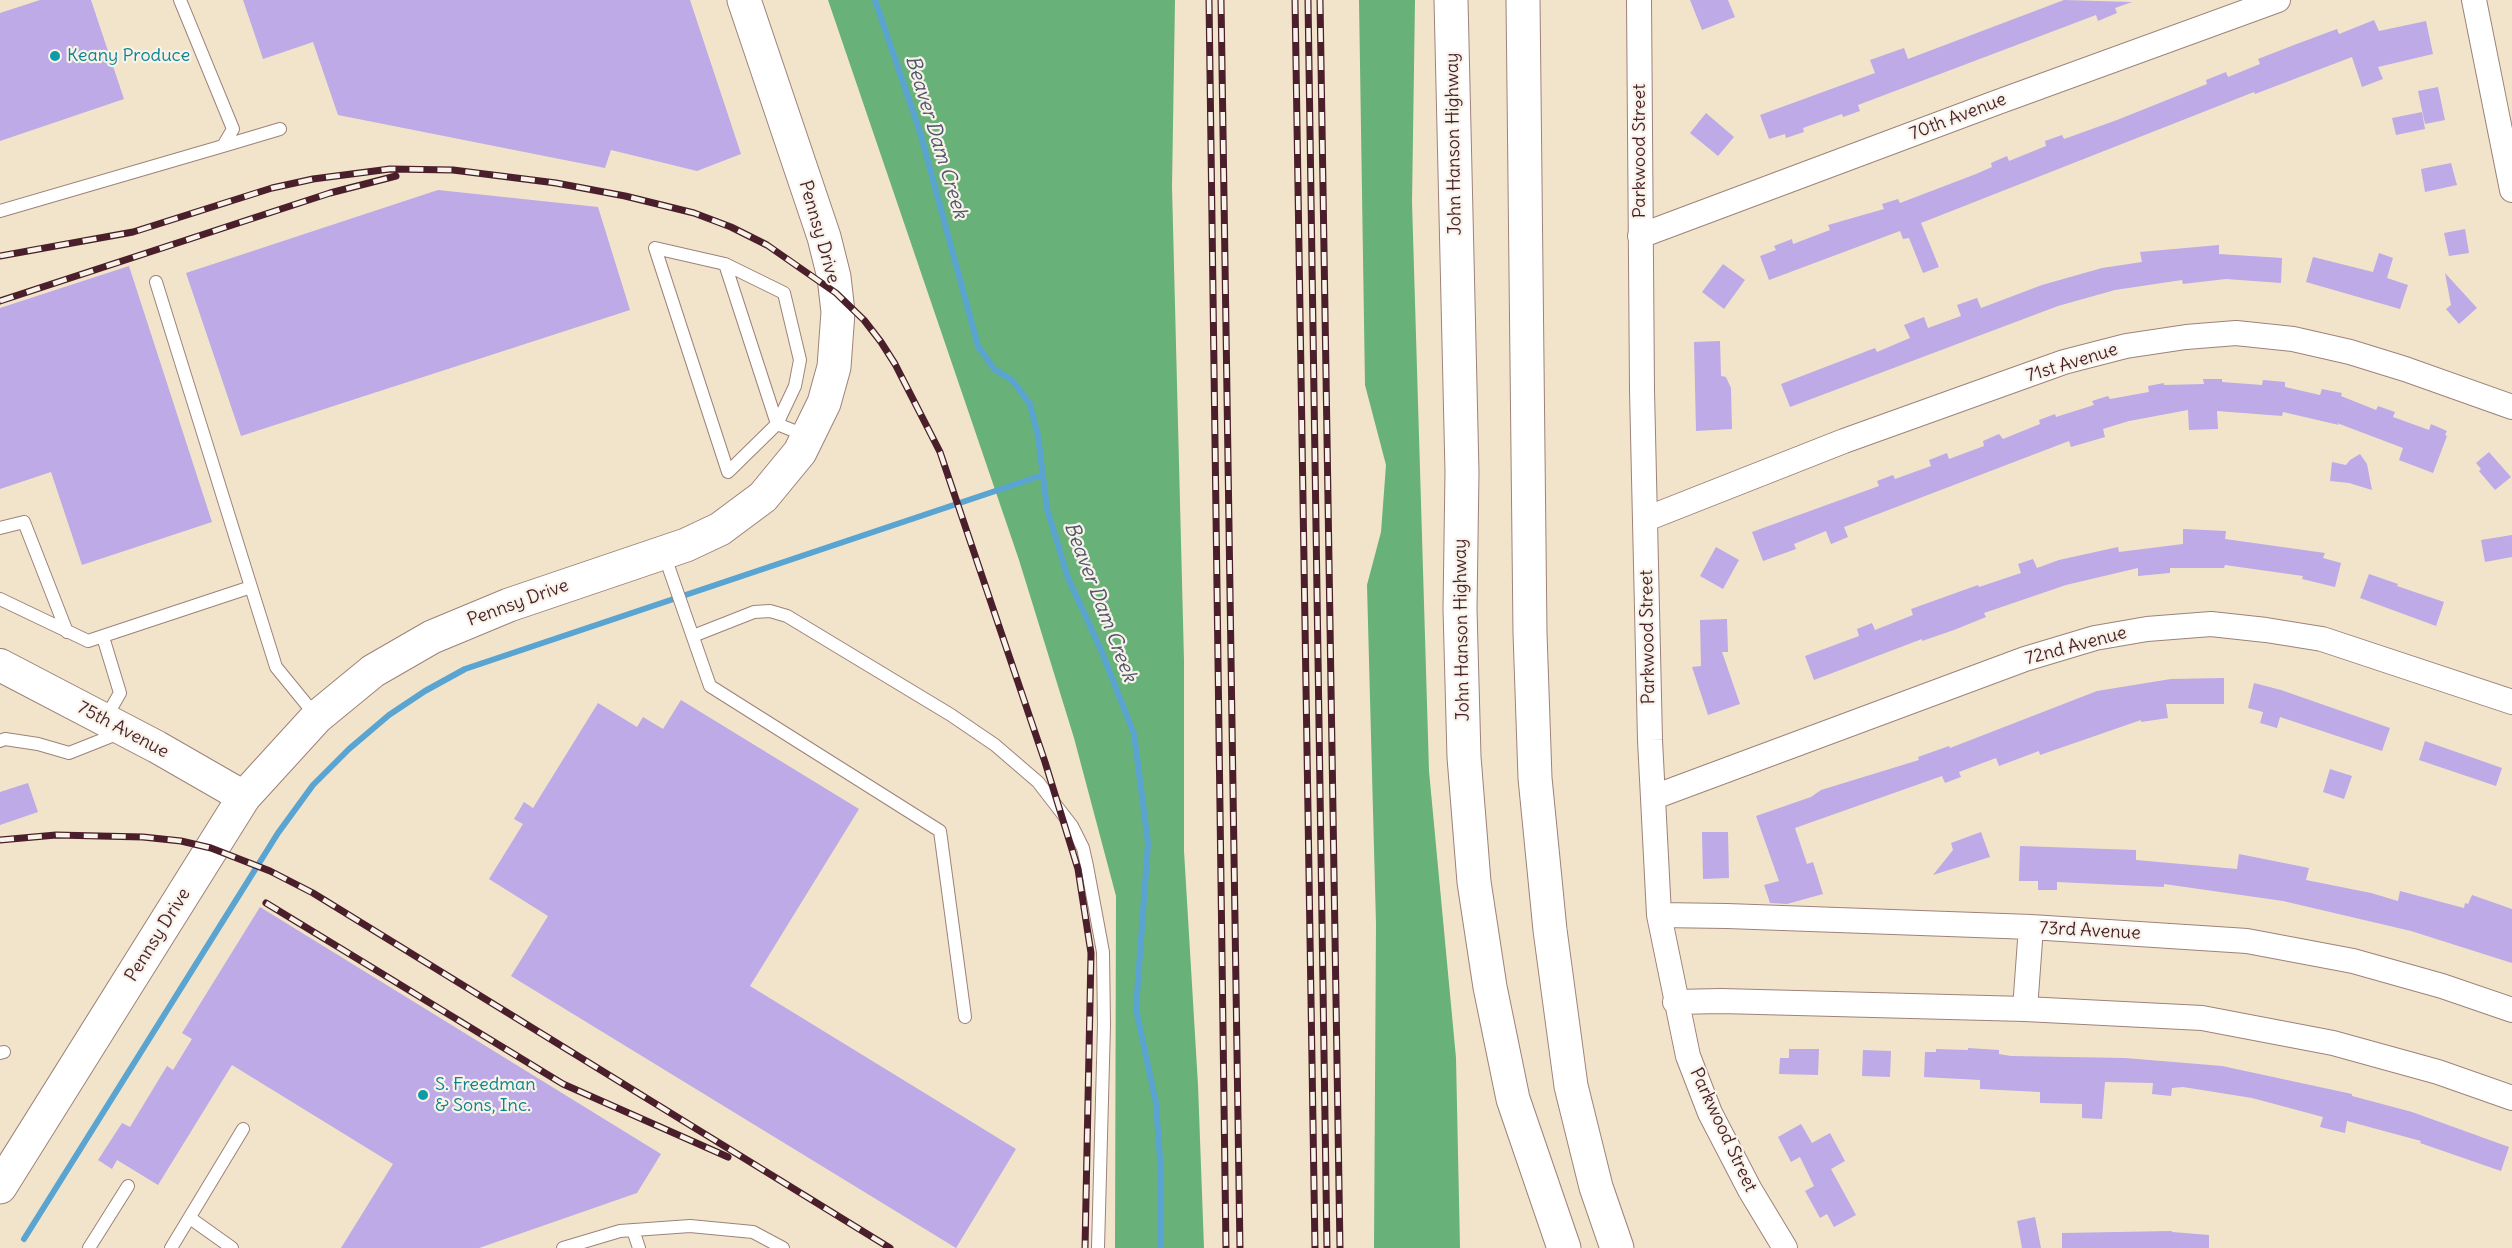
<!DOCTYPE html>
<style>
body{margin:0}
canvas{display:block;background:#f1e4ca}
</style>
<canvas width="2512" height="1248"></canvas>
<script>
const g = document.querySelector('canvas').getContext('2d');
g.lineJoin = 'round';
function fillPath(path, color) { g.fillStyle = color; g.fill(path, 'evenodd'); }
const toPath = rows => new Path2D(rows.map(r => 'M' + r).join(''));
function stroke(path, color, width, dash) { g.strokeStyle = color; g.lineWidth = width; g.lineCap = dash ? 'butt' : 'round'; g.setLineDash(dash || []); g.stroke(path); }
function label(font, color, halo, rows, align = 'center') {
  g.font = font + ' Delius,sans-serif'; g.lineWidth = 4.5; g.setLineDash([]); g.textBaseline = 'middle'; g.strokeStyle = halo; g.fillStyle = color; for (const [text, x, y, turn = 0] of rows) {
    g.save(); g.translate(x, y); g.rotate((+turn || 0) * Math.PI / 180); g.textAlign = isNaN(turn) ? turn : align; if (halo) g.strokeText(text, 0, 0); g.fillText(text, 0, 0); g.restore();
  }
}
fillPath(toPath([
 [828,0,1175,0,1172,187,1184,661,1184,851,1198,1085,1204,1248,1115,1248,1116,896,1074,738,1019,560],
 [1359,0,1415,0,1412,202,1429,771,1456,1058,1460,1248,1374,1248,1376,924,1367,585,1381,532,1386,465,1365,385]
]), '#68b178');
stroke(toPath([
 [875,0,920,132,978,346,994,369,1012,380,1030,404,1038,436,1047,509,1068,578,1101,650,1134,734,1148,843,1136,1009,1156,1103,1161,1173,1160,1248],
 [24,1239,278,833,313,785,349,749,389,715,425,691,465,669,1043,475]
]), '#5aa4d2', 6);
fillPath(toPath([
 [40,0,91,0,124,99,0,141,0,13],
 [243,0,690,0,741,154,697,171,611,150,605,168,338,115,313,42,263,59],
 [1690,0,1728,0,1735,17,1702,30],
 [2064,0,2132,2,2115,8,2117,13,2098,21,2096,15,1858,105,1860,111,1843,117,1842,114,1803,128,1804,132,1786,138,1785,134,1769,139,1760,115,1875,73,1870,60,1904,48,1908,59],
 [2374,20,2379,31,2426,21,2433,54,2378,67,2383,79,2362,87,2352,57,2255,94,2254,92,1921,223,1939,267,1923,273,1909,238,1903,239,1900,231,1769,280,1760,256,1776,250,1774,246,1792,239,1793,244,1830,230,1828,225,1884,209,1882,204,1898,199,1900,203,1976,174,1992,167,1991,163,2007,156,2009,161,2046,146,2045,141,2062,135,2064,139,2117,120,2207,84,2206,80,2226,72,2228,77,2260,64,2258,59,2294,45,2337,29,2339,34],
 [2438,87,2445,120,2425,124,2418,91],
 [2422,112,2425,129,2396,135,2392,118],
 [1706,113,1734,137,1718,156,1690,133],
 [2451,163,2457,185,2425,192,2421,169],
 [438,190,598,207,630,310,241,436,186,273],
 [2465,229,2469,253,2449,256,2444,233],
 [2219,245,2219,254,2282,258,2281,283,2226,279,2183,284,2182,280,2115,290,2058,306,1790,407,1781,384,1875,348,1877,352,1910,338,1904,325,1924,317,1928,328,1961,316,1957,305,1977,298,1981,308,2042,285,2102,268,2142,262,2140,252],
 [2379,253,2393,258,2387,278,2408,285,2400,309,2306,282,2313,257,2373,272],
 [1723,264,1745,280,1724,309,1702,292],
 [129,266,212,522,82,565,51,472,0,489,0,308],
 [2445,273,2477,308,2459,324,2446,309,2451,305],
 [1720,341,1721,376,1726,377,1731,388,1732,429,1696,431,1694,342],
 [2203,379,2222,379,2222,382,2262,385,2263,380,2285,382,2285,387,2320,395,2322,389,2342,393,2341,396,2376,410,2378,406,2395,412,2393,417,2429,430,2431,424,2447,431,2445,435,2447,436,2433,473,2399,460,2403,448,2337,423,2339,425,2283,412,2282,416,2217,411,2218,429,2189,430,2188,410,2129,421,2103,429,2105,437,2071,447,2069,441,1844,527,1848,537,1831,544,1826,531,1794,544,1796,549,1763,561,1752,532,1879,486,1877,481,1893,475,1895,479,1931,466,1929,460,1947,453,1949,459,1984,446,1983,441,1999,434,2003,439,2040,424,2039,420,2055,414,2056,417,2094,405,2092,401,2108,396,2110,399,2149,392,2148,386,2164,383,2164,385,2204,384],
 [2489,452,2511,477,2495,490,2479,471,2481,469,2476,463],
 [2360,454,2367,464,2372,490,2349,483,2330,481,2332,462,2346,465,2350,460],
 [2183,529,2226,531,2225,539,2325,553,2323,558,2341,563,2335,587,2302,579,2303,576,2225,565,2224,568,2170,568,2170,573,2138,576,2138,568,2066,585,1984,613,1986,617,1954,630,1922,641,1922,639,1814,680,1805,656,1859,636,1857,629,1872,623,1875,630,1913,615,1911,609,1978,585,1979,587,2021,573,2018,564,2033,559,2037,568,2059,560,2118,547,2119,552,2183,544],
 [2512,535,2512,557,2485,562,2481,540],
 [1716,547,1739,560,1723,589,1700,576],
 [2369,574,2398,584,2397,586,2444,602,2436,626,2360,598],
 [1727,619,1728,652,1722,652,1740,704,1708,715,1692,667,1701,666,1700,620],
 [2224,678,2224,704,2166,704,2168,718,2141,722,2141,720,2040,755,2039,751,1999,766,1996,758,1959,772,1961,777,1945,783,1942,776,1795,828,1807,864,1813,862,1823,894,1787,904,1770,903,1764,885,1779,881,1756,816,1811,797,1821,790,1919,760,1918,757,1949,746,1950,748,2097,691,2171,679],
 [2254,683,2281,690,2390,728,2382,751,2280,717,2277,728,2260,723,2263,712,2248,708],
 [681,700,859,809,750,986,1016,1149,956,1248,511,976,548,916,489,879,523,824,514,819,524,802,533,808,598,703,637,727,643,717,663,729],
 [2425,741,2502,768,2496,786,2419,760],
 [2330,769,2352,776,2344,799,2323,792],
 [28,783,38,812,0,825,0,792],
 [1702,832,1728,832,1729,878,1703,879],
 [1981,832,1990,857,1933,875,1953,850,1951,843],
 [2020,846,2136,850,2136,860,2237,869,2239,854,2309,868,2306,880,2371,893,2398,901,2400,891,2464,908,2465,903,2468,904,2472,895,2512,909,2512,963,2411,931,2283,901,2164,884,2164,887,2057,882,2057,890,2038,890,2038,881,2019,881],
 [260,907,661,1154,637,1193,479,1248,341,1248,393,1164,232,1065,158,1185,117,1160,112,1169,98,1160,122,1123,130,1127,167,1066,173,1070,192,1039,182,1033],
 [1968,1048,1999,1050,1999,1054,2011,1056,2125,1058,2222,1066,2352,1094,2352,1096,2412,1112,2509,1147,2501,1171,2420,1143,2421,1141,2347,1121,2345,1133,2320,1127,2323,1117,2252,1098,2183,1087,2172,1088,2171,1096,2152,1094,2153,1083,2105,1082,2102,1119,2082,1118,2082,1104,2040,1103,2040,1092,1980,1089,1980,1080,1924,1077,1925,1052,1936,1052,1936,1049,1968,1050],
 [1789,1049,1819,1049,1818,1075,1779,1074,1780,1058,1789,1058],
 [1863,1050,1891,1051,1890,1077,1862,1076],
 [1801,1124,1812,1143,1830,1133,1845,1161,1831,1169,1856,1215,1834,1227,1827,1214,1820,1218,1805,1191,1814,1186,1800,1157,1791,1162,1778,1137],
 [2035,1217,2041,1248,2022,1248,2017,1221],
 [2172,1231,2172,1232,2209,1235,2209,1248,2062,1248,2062,1233]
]), '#bdaae6');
const service = toPath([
 [223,146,280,129],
 [0,211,223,146,233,129,180,0],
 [725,264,784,293,800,360,795,386,777,424],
 [156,282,251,587],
 [777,424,725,264,655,248,728,472,777,424,807,436],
 [0,528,24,522,67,632],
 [664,554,710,686,940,831,965,1017],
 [0,599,88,641,251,587,276,667,316,716],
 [693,636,754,612,770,611,787,616,951,715,995,745,1038,782,1072,826,1083,848,1087,866,1103,952,1104,1025,1098,1248],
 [103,637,120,693,105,719],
 [0,741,5,739,38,744,69,753,122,732],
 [0,1053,4,1052],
 [190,1218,232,1248],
 [633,1230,639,1248],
 [89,1248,128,1186],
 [171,1248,243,1129],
 [563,1248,620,1231,690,1226,753,1232,783,1248]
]);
const minor = toPath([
 [1639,0,1642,390,1650,740,1659,915,1688,1056,1710,1113,1750,1190,1785,1248],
 [2474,0,2512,190],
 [1640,236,1998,102,2278,0],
 [1646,519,1844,441,2064,362,2126,346,2186,337,2236,333,2293,339,2350,352,2405,369,2512,407],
 [1654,797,2025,659,2095,638,2147,629,2211,624,2266,630,2322,639,2512,702],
 [1659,915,1727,916,2031,927,2247,941,2353,961,2442,986,2512,1010],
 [1675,1002,1721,1001,2025,1009,2202,1018,2333,1043,2438,1072,2512,1098],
 [2025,1009,2031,927]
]);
const tertiary = toPath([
 [0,665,157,747,244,797]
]);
const secondary = toPath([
 [0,1187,244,797,317,717,373,671,432,637,509,605,686,545,720,529,763,497,800,452,824,403,834,367,838,312,834,277,824,237,744,0]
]);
const motorway = toPath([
 [1451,0,1462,472,1460,609,1464,757,1474,882,1490,987,1513,1099,1564,1248],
 [1523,0,1530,633,1535,778,1550,930,1571,1086,1596,1187,1617,1248]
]);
stroke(service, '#9e827a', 14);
stroke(minor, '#9e827a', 26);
stroke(tertiary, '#9e827a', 34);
stroke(secondary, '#9e827a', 35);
stroke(motorway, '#9e827a', 35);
stroke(service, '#fff', 12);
stroke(minor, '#fff', 24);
stroke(tertiary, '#fff', 32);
stroke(secondary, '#fff', 33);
stroke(motorway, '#fff', 33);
const rail = toPath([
 [1209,0,1226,1248],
 [1221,0,1240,1248],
 [1295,0,1315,1248],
 [1308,0,1327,1248],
 [1320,0,1340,1248],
 [0,256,133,232,272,188,313,179,390,169,453,170,556,183,625,196,694,213,731,227,767,245,836,293,864,320,881,342,895,364,940,452,1045,762,1078,869,1091,953,1085,1248],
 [0,301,330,193,396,176],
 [0,840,56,835,143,837,181,841,211,848,270,871,313,893,890,1248],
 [266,903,563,1084,728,1157]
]);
stroke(rail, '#4a1f2b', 7);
stroke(rail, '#f7f3e8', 4.5, [14]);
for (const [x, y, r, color] of [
 [55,56,6,"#0f9aa8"],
 [423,1095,6,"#0f9aa8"]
]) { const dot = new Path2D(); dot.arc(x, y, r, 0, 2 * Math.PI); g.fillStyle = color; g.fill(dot); stroke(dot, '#f7f3e8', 2); }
label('18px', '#0d838f', '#f7f3e8', [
 ["Keany Produce",67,56],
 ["S. Freedman",435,1085],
 ["& Sons, Inc.",435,1106]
], 'left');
label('18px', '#4a1f2b', '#f7f3e8', [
 ["70th Avenue",1958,117,-21],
 ["John Hanson Highway",1454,144,-91],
 ["Parkwood Street",1640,151,-90],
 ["Pennsy Drive",819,232,74],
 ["71st Avenue",2072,363,-17],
 ["Pennsy Drive",518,603,-20],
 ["John Hanson Highway",1462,630,-91],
 ["Parkwood Street",1648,637,-91],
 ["72nd Avenue",2076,646,-15],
 ["75th Avenue",123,730,28],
 ["73rd Avenue",2090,931,3],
 ["Pennsy Drive",158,935,-58],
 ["Parkwood Street",1723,1130,65]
]);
label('italic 20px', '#50546e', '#f7f3e8', [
 ["Beaver Dam Creek",936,137,73],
 ["Beaver Dam Creek",1100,602,69]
]);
</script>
